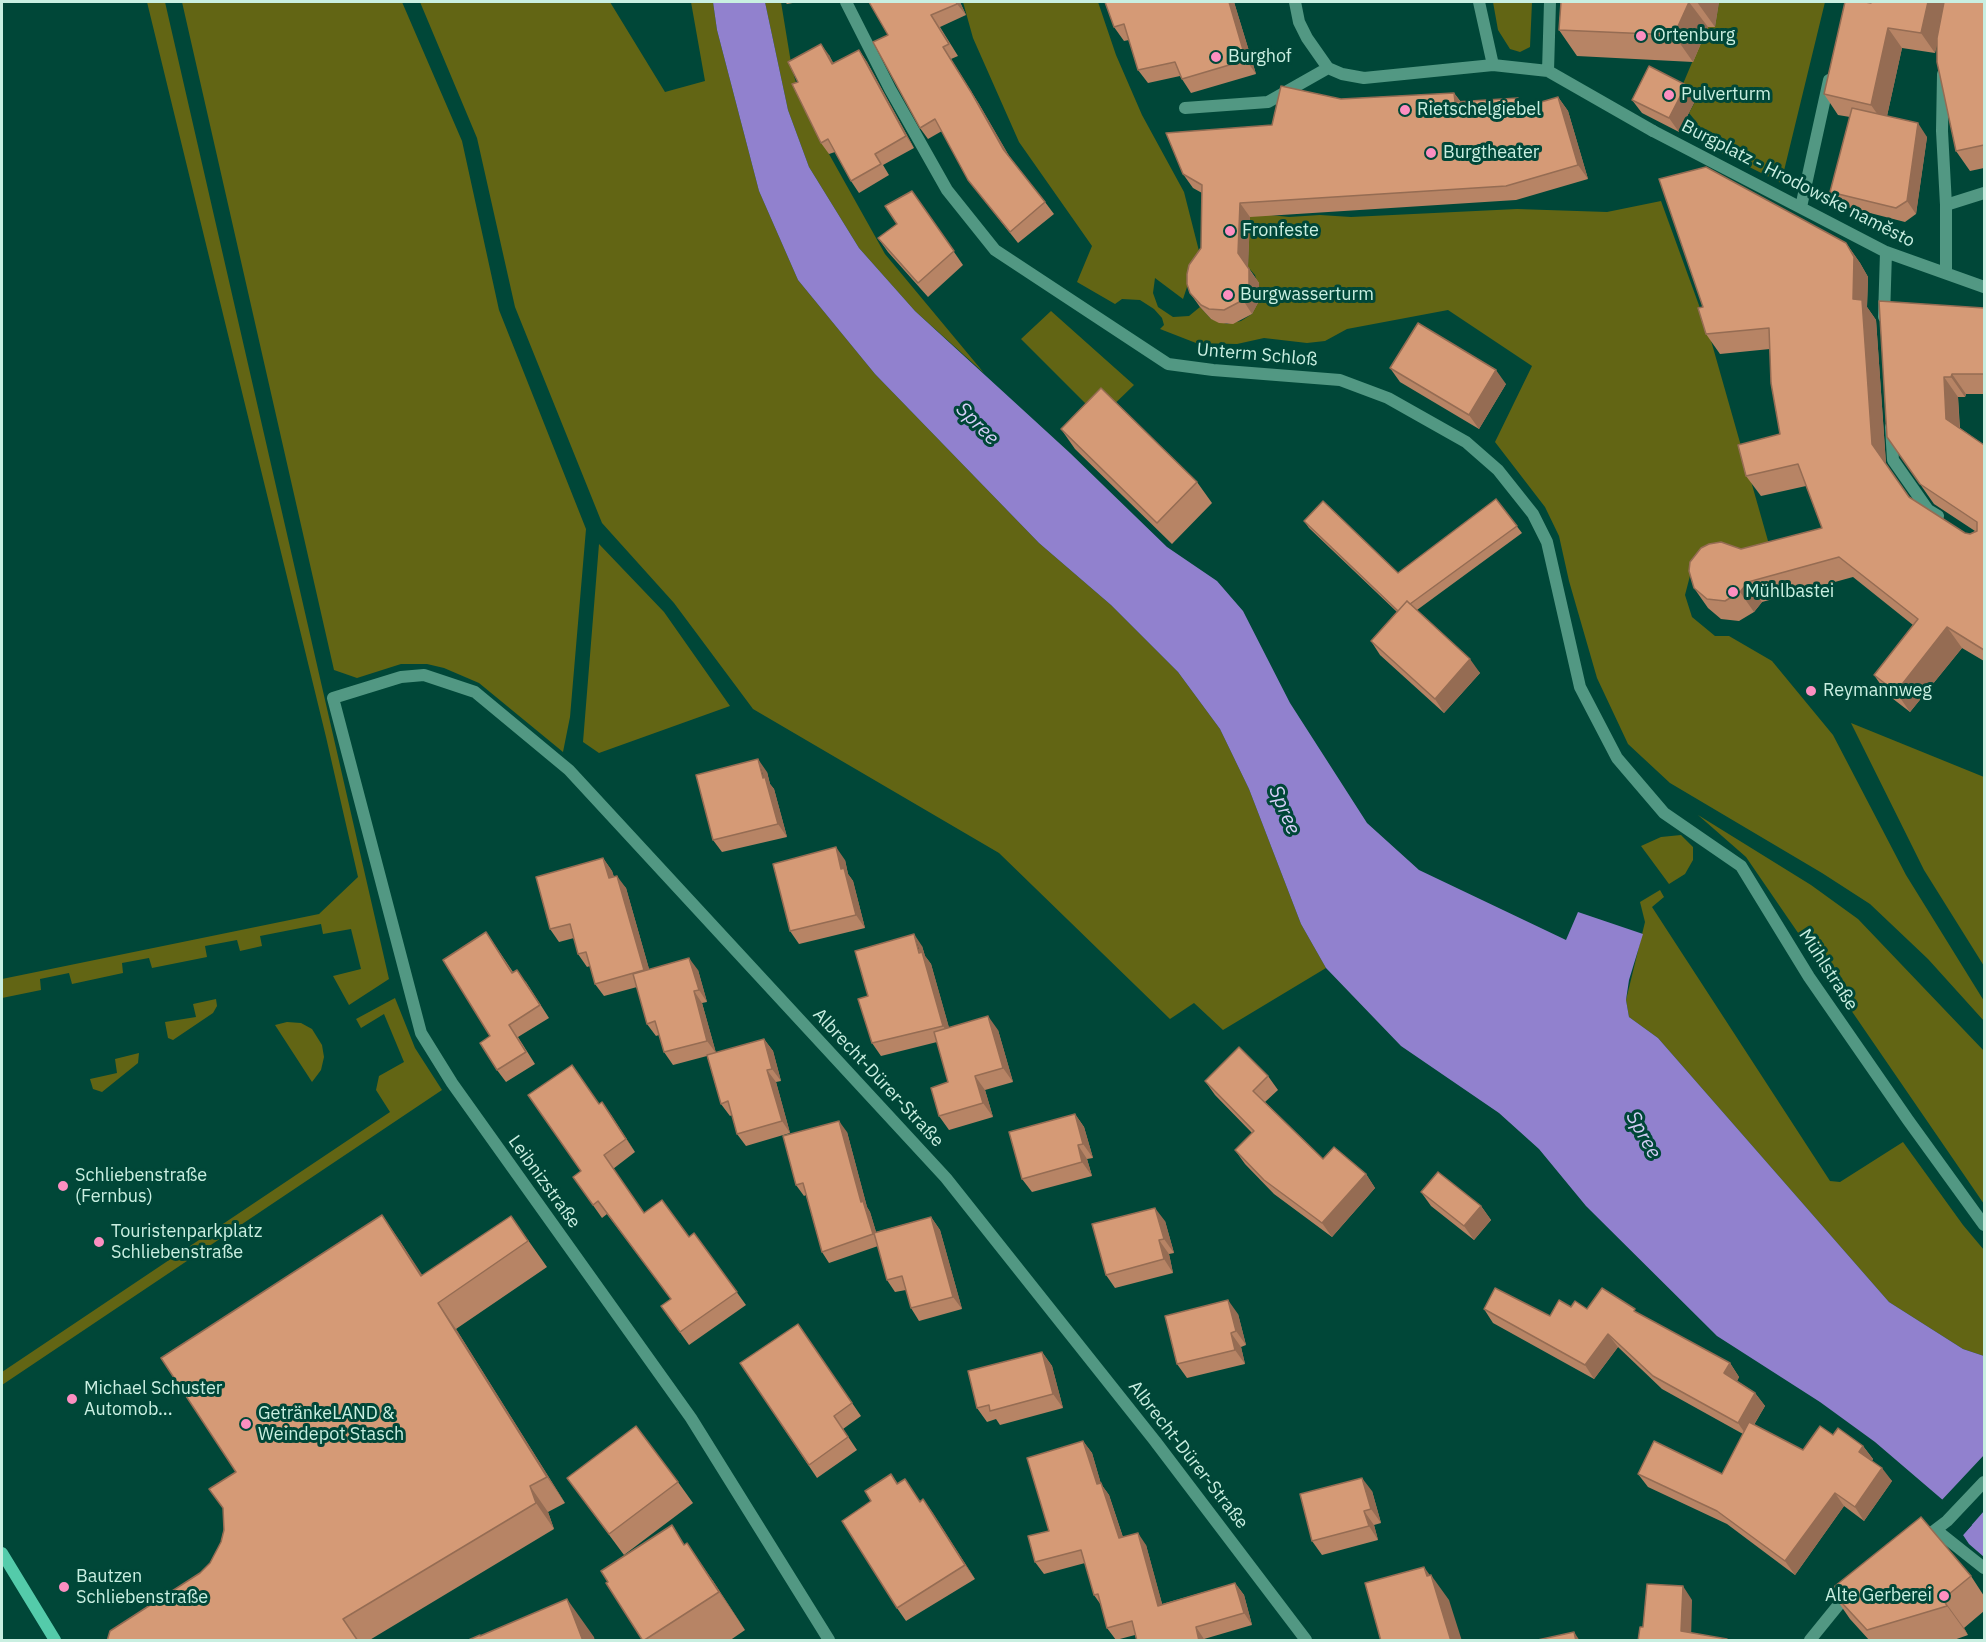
<!DOCTYPE html>
<meta charset="utf-8">
<style>
body{margin:0}
#map{position:relative;width:1986px;height:1642px;overflow:hidden;background:#004738;font-family:"IBM Plex Sans",sans-serif}
canvas{display:block}
.frame{position:absolute;inset:0;border:3px solid #c9efe1;pointer-events:none}
</style>
<div id="map">
<canvas width="1986" height="1642"></canvas>
<div class="frame"></div>
</div>
<script>
const g = document.querySelector('canvas').getContext('2d');
g.lineJoin = 'round';
function fillPath(path, color) { g.fillStyle = color; g.fill(path, 'evenodd'); }
const toPath = rows => new Path2D(rows.map(r => 'M' + r).join(''));
function stroke(path, color, width, dash) { g.strokeStyle = color; g.lineWidth = width; g.lineCap = dash ? 'butt' : 'round'; g.setLineDash(dash || []); g.stroke(path); }
function label(font, color, halo, rows, align = 'center') {
  g.font = font + ' "IBM Plex Sans",sans-serif'; g.lineWidth = 6; g.setLineDash([]); g.textBaseline = 'middle'; g.strokeStyle = halo; g.fillStyle = color; for (const [text, x, y, turn = 0] of rows) {
    g.save(); g.translate(x, y); g.rotate((+turn || 0) * Math.PI / 180); g.textAlign = isNaN(turn) ? turn : align; if (halo) g.strokeText(text, 0, 0); g.fillText(text, 0, 0); g.restore();
  }
}
fillPath(toPath([
 [147,2,165,2,389,979,349,1005,333,976,361,969,351,929,323,934,321,924,260,936,262,946,240,951,237,940,205,946,207,957,152,968,149,958,122,963,123,973,72,984,69,973,40,979,41,990,2,998,2,979,319,914,358,877,326,737],
 [182,2,402,2,462,141,499,310,586,529,570,717,563,752,479,683,444,668,427,664,401,664,357,678,334,670],
 [420,2,610,2,665,92,705,81,691,2,713,2,717,30,759,191,798,280,875,374,1039,543,1111,605,1178,672,1220,729,1249,789,1301,924,1326,968,1223,1030,1194,1003,1170,1019,999,853,753,709,674,603,602,523,515,307,477,138],
 [765,2,781,2,792,69,800,96,829,154,885,254,984,373,915,311,859,248,809,167,788,110],
 [963,2,1098,2,1116,55,1142,115,1184,192,1199,251,1183,299,1155,278,1153,293,1158,307,1173,317,1189,316,1200,307,1211,319,1227,324,1241,321,1252,314,1259,301,1260,292,1255,275,1248,267,1250,213,1289,217,1320,215,1351,217,1517,209,1607,212,1661,201,1708,330,1774,562,1691,572,1685,595,1692,617,1715,636,1729,636,1772,661,1833,735,1906,875,1984,1001,1984,1021,1928,959,1870,904,1822,873,1670,783,1628,744,1597,678,1569,581,1559,536,1545,507,1495,442,1532,366,1448,310,1347,329,1325,341,1307,343,1264,338,1237,344,1196,343,1160,329,1164,325,1162,318,1154,309,1140,300,1122,299,1115,304,1077,282,1092,246,1019,142,973,38],
 [1493,2,1532,2,1530,47,1520,52,1510,49,1498,30],
 [1719,2,1825,2,1781,183,1690,137,1698,124,1689,113,1696,100,1680,91,1707,27,1715,27],
 [1051,311,1134,385,1100,418,1021,339],
 [599,544,664,612,730,706,599,753,583,742],
 [1851,723,1984,777,1984,966,1924,870],
 [1698,815,1811,885,1858,919,1984,1051,1984,1204,1746,857],
 [1681,835,1693,847,1693,860,1685,874,1669,884,1641,846,1661,837],
 [1660,890,1664,897,1652,907,1830,1181,1840,1182,1903,1142,1963,1225,1984,1250,1984,1356,1963,1349,1889,1302,1658,1038,1629,1017,1626,1000,1645,922,1640,902],
 [395,998,415,1048,442,1090,2,1385,2,1372,390,1112,376,1090,379,1076,404,1062,384,1014,361,1028,356,1019],
 [216,999,217,1006,213,1013,173,1040,168,1038,165,1022,196,1017,193,1004],
 [287,1022,301,1023,312,1029,322,1045,324,1057,321,1070,312,1082,275,1025],
 [139,1053,138,1063,102,1092,93,1089,90,1079,117,1073,115,1059]
]), '#626514');
fillPath(toPath([
 [713,2,765,2,788,110,809,167,859,248,915,311,1070,453,1167,547,1217,581,1243,611,1290,703,1367,823,1419,870,1566,940,1578,912,1643,934,1629,980,1626,1000,1629,1017,1658,1038,1889,1302,1963,1349,1984,1356,1984,1557,1969,1544,1963,1535,1972,1525,1875,1442,1820,1402,1717,1336,1586,1206,1539,1149,1499,1113,1401,1046,1326,968,1301,924,1249,789,1220,729,1178,672,1111,605,1039,543,875,374,798,280,759,191,717,30]
]), '#9181ce');
fillPath(toPath([
 [1984,1455,1984,1511,1963,1535,1961,1533,1968,1525,1940,1502]
]), '#004738');
stroke(toPath([
 [1295,2,1299,22,1307,38,1328,68,1342,74,1364,78,1493,65,1548,71,1653,131],
 [1479,2,1493,65],
 [1548,71,1550,2],
 [1185,108,1268,102,1328,68],
 [1946,205,1984,193]
]), '#529883', 12);
stroke(toPath([
 [846,2,890,89,947,190,995,250,1168,364,1213,370,1340,380,1388,398,1466,442,1498,470,1533,514,1547,542,1580,687,1617,758,1664,813,1741,866,1809,977,1908,1120,1984,1225],
 [1943,74,1942,131,1946,205,1946,273],
 [1653,131,1886,252,1984,287],
 [1801,207,1829,80],
 [1884,317,1886,252],
 [1891,427,1893,460,1928,510,1938,516],
 [1936,1530,1984,1568],
 [1922,1540,1947,1521,1984,1482],
 [829,1640,691,1418,452,1083,421,1033,333,698,401,677,424,675,475,692,569,770,946,1178,1155,1441,1306,1640],
 [1810,1640,1849,1592]
]), '#529883', 12);
stroke(toPath([
 [2,1553,55,1640]
]), '#54cbaa', 12);
fillPath(toPath([
 [785,2,798,2,787,4],
 [869,2,960,2,966,15,940,27,958,56,951,59,979,104,1009,156,1045,202,1054,214,1018,243,968,180,942,131,928,139,920,128,888,35],
 [1105,2,1234,2,1256,74,1191,93,1180,76,1148,83,1138,70,1129,40,1124,41,1114,27],
 [1561,2,1719,2,1715,27,1708,27,1693,62,1577,56,1559,30],
 [1984,2,1984,168,1970,171,1956,151,1937,44,1935,53,1902,48,1887,116,1927,137,1916,214,1905,222,1839,205,1830,192,1850,117,1838,115,1824,94,1871,3],
 [859,50,867,62,914,148,883,165,889,175,859,193,851,181,835,152,829,154,821,143,798,82,829,55,833,63],
 [1686,85,1696,99,1679,132,1642,113,1632,100],
 [1454,93,1461,102,1524,107,1558,97,1568,111,1588,179,1516,200,1250,217,1248,267,1259,283,1259,301,1252,314,1233,324,1219,323,1211,319,1200,307,1190,293,1201,248,1202,193,1193,188,1183,174,1272,125,1341,99],
 [912,191,963,265,928,297,888,252,878,238,897,224],
 [1846,243,1860,263,1868,277,1867,307,1876,320,1886,464,1909,497,1965,533,1970,534,1975,531,1934,504,1887,437,1984,308,1984,394,1966,394,1965,397,1958,397,1960,428,1984,445,1984,661,1962,648,1910,712,1888,695,1874,675,1913,625,1853,577,1762,602,1754,612,1739,621,1721,619,1708,608,1694,588,1741,549,1822,528,1806,486,1761,496,1746,476,1780,434,1770,349,1720,354,1706,334,1703,307],
 [1390,368,1506,384,1479,429,1400,382],
 [1061,429,1197,482,1212,503,1172,544,1075,449],
 [1496,499,1522,533,1417,610,1480,673,1444,713,1380,655,1371,641,1397,612,1309,528,1304,521,1398,573],
 [767,772,770,784,774,789,787,837,722,852,713,840],
 [603,858,612,871,614,877,626,888,649,969,698,970,707,1002,702,1003,716,1053,764,1039,773,1051,781,1081,776,1082,790,1133,746,1146,737,1134,732,1115,730,1116,721,1104,707,1056,673,1065,664,1052,659,1035,656,1036,647,1024,637,987,604,996,595,984,590,966,587,967,578,954,574,938,559,942,550,929],
 [845,860,848,874,853,881,865,928,799,944,790,931],
 [486,932,513,972,526,982,549,1018,518,1037,535,1064,506,1082,497,1070,490,1036],
 [922,946,925,956,931,964,949,1028,998,1030,1013,1082,985,1090,993,1117,949,1130,939,1116,948,1082,937,1042,881,1056,872,1043,868,996],
 [1268,1076,1278,1090,1265,1102,1323,1159,1366,1174,1375,1188,1332,1237,1274,1194,1245,1164,1235,1150,1252,1133,1215,1095,1205,1081],
 [599,1104,611,1115,635,1152,613,1169,644,1213,689,1237,694,1233,746,1305,689,1345,661,1306,671,1299,607,1214,602,1218,573,1177,581,1171],
 [1075,1114,1084,1127,1093,1158,1087,1159,1092,1176,1032,1192,1022,1179],
 [847,1132,867,1207,870,1212,876,1232,931,1217,940,1230,962,1309,919,1321,911,1308,906,1290,895,1292,887,1280,878,1246,829,1263,822,1252,806,1195,804,1196,796,1185],
 [1421,1192,1481,1206,1491,1220,1474,1240,1431,1206],
 [511,1216,547,1267,456,1329,565,1503,548,1512,554,1529,368,1641,107,1641,200,1573,210,1563,221,1542,236,1472,400,1241,422,1276],
 [1165,1221,1174,1253,1169,1254,1173,1273,1115,1288,1106,1275],
 [1484,1309,1550,1316,1587,1309,1638,1313,1730,1363,1739,1377,1737,1381,1755,1393,1765,1406,1754,1425,1803,1450,1833,1435,1863,1446,1873,1459,1872,1461,1892,1481,1864,1521,1844,1506,1795,1575,1727,1524,1648,1487,1638,1474,1722,1474,1743,1434,1662,1389,1618,1347,1594,1379,1493,1323],
 [1238,1314,1246,1345,1241,1347,1245,1364,1187,1378,1177,1364],
 [798,1324,861,1416,843,1429,857,1450,817,1478,740,1363],
 [1042,1352,1052,1366,1063,1408,1000,1425,996,1419,987,1422,977,1408],
 [1083,1441,1092,1453,1101,1484,1109,1495,1123,1537,1146,1545,1162,1604,1235,1583,1244,1595,1252,1625,1204,1639,1204,1641,1137,1641,1135,1635,1116,1640,1107,1628,1101,1605,1094,1595,1085,1563,1044,1574,1035,1562,1049,1531],
 [891,1474,898,1484,920,1501,923,1499,975,1579,906,1621,897,1608,871,1501],
 [567,1478,678,1482,693,1503,624,1555],
 [1372,1491,1381,1523,1374,1525,1378,1540,1322,1555,1312,1541],
 [685,1544,713,1581,745,1630,729,1641,643,1641],
 [1971,1576,1984,1596,1984,1611,1964,1628,1968,1635,1951,1641,1870,1641,1850,1619,1830,1590]
]), '#b78465');
fillPath(toPath([
 [956,2,960,2,966,15,957,4],
 [1229,2,1234,2,1256,74,1246,60],
 [1689,2,1708,27,1693,62,1674,35],
 [1697,2,1719,2,1715,27],
 [1928,2,1946,2,1935,53,1921,33],
 [1888,28,1902,48,1885,125,1871,105],
 [821,44,829,55,840,75,832,64],
 [943,47,979,104,1012,161,1003,149],
 [859,50,867,62,914,148,906,136],
 [1686,85,1696,99,1679,132,1669,118],
 [1454,93,1464,107,1455,102],
 [1558,97,1568,111,1588,179,1578,165],
 [1518,98,1528,112,1521,108],
 [1918,123,1927,137,1916,214,1907,201],
 [1240,203,1250,217,1248,267,1238,253],
 [1846,243,1860,263,1868,277,1867,307,1876,320,1886,464,1872,444],
 [1249,269,1259,283,1259,301,1252,314,1243,300],
 [1496,370,1506,384,1479,429,1469,415],
 [1952,374,1966,394,1965,397,1951,377],
 [1944,377,1958,397,1960,439,1946,419],
 [1748,582,1762,602,1754,612,1740,592],
 [1947,627,1962,648,1910,712,1896,692],
 [1470,659,1480,673,1444,713,1435,699],
 [758,759,767,772,770,784,774,789,787,837,778,824],
 [836,847,845,860,848,874,853,881,865,928,856,915,841,869],
 [603,858,612,871,618,890,609,878],
 [617,876,626,888,653,983,644,970],
 [914,934,922,946,925,956,931,964,952,1038,943,1026],
 [689,958,698,970,707,1002,699,990],
 [694,991,702,1003,716,1053,707,1041],
 [988,1016,998,1030,1013,1082,1003,1068],
 [764,1039,773,1051,781,1081,772,1069],
 [767,1070,776,1082,790,1133,782,1121],
 [975,1076,985,1090,993,1117,983,1103],
 [602,1102,611,1115,635,1152,626,1139],
 [1075,1114,1084,1127,1093,1158,1083,1144],
 [839,1121,847,1132,867,1207,870,1212,880,1245,873,1234,861,1202],
 [1078,1145,1087,1159,1092,1176,1082,1162],
 [1366,1174,1375,1188,1332,1237,1322,1223],
 [1481,1206,1491,1220,1474,1240,1464,1226],
 [1155,1208,1165,1221,1174,1253,1164,1239],
 [382,1215,400,1241,440,1302,421,1276],
 [931,1217,940,1230,962,1309,953,1297],
 [1159,1240,1169,1254,1173,1273,1164,1259],
 [1228,1300,1238,1314,1246,1345,1236,1331],
 [438,1303,456,1329,565,1503,547,1477],
 [1231,1333,1241,1347,1245,1364,1235,1350],
 [1608,1334,1618,1347,1594,1379,1585,1365],
 [1042,1352,1052,1366,1063,1408,1053,1394],
 [1730,1363,1739,1377,1734,1387,1724,1373],
 [1755,1393,1765,1406,1747,1436,1738,1423],
 [1083,1441,1092,1453,1101,1484,1109,1495,1127,1550,1119,1538,1097,1484],
 [1863,1446,1873,1459,1869,1466,1859,1452],
 [1882,1468,1892,1481,1864,1521,1855,1507],
 [1362,1478,1372,1491,1381,1523,1371,1509],
 [530,1486,548,1512,554,1529,536,1503],
 [1835,1493,1844,1506,1795,1575,1785,1561],
 [923,1499,933,1513,975,1579,965,1565],
 [1364,1511,1374,1525,1378,1540,1369,1526],
 [1138,1533,1146,1545,1166,1618,1158,1606],
 [687,1543,713,1581,745,1630,719,1592],
 [1424,1567,1432,1578,1431,1575,1449,1600,1462,1641,1451,1641],
 [1235,1583,1244,1595,1252,1625,1244,1613],
 [1683,1586,1692,1600,1691,1641,1681,1631],
 [567,1599,594,1637,595,1641,583,1641],
 [1943,1599,1964,1628,1968,1635,1947,1606],
 [1196,1627,1204,1639,1204,1641,1199,1641],
 [1574,1632,1580,1641,1576,1641]
]), '#956c53');
const building = toPath([
 [869,2,956,2,957,4,931,15,949,44,943,47,971,92,1003,149,1045,202,1010,232,968,180,935,119,920,128,873,42,888,35,869,2],
 [1105,2,1229,2,1246,60,1182,79,1175,62,1138,70,1124,24,1114,27,1105,2],
 [1561,2,1689,2,1674,35,1559,30,1561,2],
 [1845,2,1865,2,1871,3,1871,2,1928,2,1921,33,1888,28,1871,105,1824,94,1845,2],
 [1944,2,1984,2,1984,145,1956,151,1937,62,1937,38,1944,2],
 [821,44,832,64,859,50,906,136,875,154,881,164,851,181,828,139,821,143,792,84,798,82,788,62,821,44],
 [1649,66,1686,85,1669,118,1632,100,1649,66],
 [1281,86,1341,99,1454,93,1455,102,1518,98,1521,108,1558,97,1578,165,1506,186,1240,203,1238,253,1249,269,1249,287,1243,300,1224,310,1209,309,1201,305,1190,293,1187,284,1187,274,1189,265,1201,248,1202,185,1183,174,1166,133,1272,125,1281,86],
 [1852,108,1918,123,1907,201,1896,208,1830,192,1852,108],
 [1706,167,1846,243,1854,257,1853,299,1862,300,1872,444,1909,497,1965,533,1970,534,1977,531,1977,522,1920,484,1887,437,1879,301,1984,308,1984,374,1952,374,1951,377,1944,377,1946,419,1984,445,1984,650,1947,627,1896,692,1874,675,1918,619,1839,557,1748,582,1740,592,1725,601,1707,599,1694,588,1689,571,1690,562,1701,548,1709,544,1721,542,1741,549,1822,528,1798,464,1746,476,1738,445,1780,434,1771,383,1769,328,1706,334,1698,308,1703,307,1659,179,1706,167],
 [912,191,954,251,918,283,878,238,897,224,885,206,912,191],
 [1418,323,1496,370,1469,415,1390,368,1418,323],
 [1101,388,1197,482,1157,523,1061,429,1101,388],
 [1496,499,1517,526,1410,604,1407,601,1398,611,1304,521,1323,501,1398,573,1496,499],
 [1407,601,1470,659,1435,699,1371,641,1407,601],
 [758,759,763,778,765,777,778,824,713,840,696,775,758,759],
 [836,847,841,869,844,868,856,915,790,931,773,864,836,847],
 [603,858,609,878,617,876,644,970,595,984,586,952,578,954,570,924,550,929,536,877,603,858],
 [486,932,512,973,517,970,540,1005,509,1025,526,1052,497,1070,480,1043,490,1036,443,960,486,932],
 [914,934,919,953,922,952,943,1026,872,1043,858,999,868,996,855,951,914,934],
 [689,958,699,990,694,991,707,1041,664,1052,655,1021,647,1024,633,974,689,958],
 [988,1016,1003,1068,975,1076,983,1103,939,1116,931,1088,948,1082,934,1032,988,1016],
 [764,1039,772,1069,767,1070,782,1121,737,1134,728,1101,721,1104,707,1055,764,1039],
 [1239,1047,1268,1076,1253,1091,1323,1159,1334,1147,1366,1174,1322,1223,1264,1180,1235,1150,1254,1131,1205,1081,1239,1047],
 [572,1065,599,1104,602,1102,626,1139,604,1155,644,1213,662,1200,689,1237,694,1233,737,1292,680,1332,661,1306,671,1299,598,1201,593,1205,573,1177,581,1171,528,1095,572,1065],
 [1075,1114,1083,1144,1078,1145,1082,1162,1022,1179,1009,1132,1075,1114],
 [839,1121,861,1202,863,1201,873,1234,822,1252,803,1183,796,1185,783,1136,839,1121],
 [1438,1172,1481,1206,1464,1226,1421,1192,1438,1172],
 [1155,1208,1164,1239,1159,1240,1164,1259,1106,1275,1092,1224,1155,1208],
 [382,1215,421,1276,511,1216,528,1241,438,1303,547,1477,530,1486,536,1503,343,1619,358,1641,107,1641,110,1631,200,1573,210,1563,221,1542,224,1530,223,1508,209,1489,236,1472,161,1358,382,1215],
 [931,1217,953,1297,911,1308,902,1276,887,1280,874,1233,931,1217],
 [1495,1288,1550,1316,1559,1300,1571,1307,1575,1301,1587,1309,1602,1288,1635,1309,1634,1311,1730,1363,1724,1373,1755,1393,1738,1423,1653,1376,1608,1334,1585,1365,1484,1309,1495,1288],
 [1228,1300,1236,1331,1231,1333,1235,1350,1177,1364,1165,1316,1228,1300],
 [798,1324,852,1403,834,1416,848,1437,809,1465,740,1363,798,1324],
 [1042,1352,1053,1394,990,1411,989,1405,977,1408,968,1371,1042,1352],
 [1749,1422,1803,1450,1820,1426,1833,1435,1838,1428,1863,1446,1859,1452,1882,1468,1855,1507,1835,1493,1785,1561,1717,1511,1638,1474,1654,1441,1722,1474,1749,1422],
 [636,1426,678,1482,609,1534,567,1478,636,1426],
 [1083,1441,1097,1484,1101,1483,1119,1538,1138,1533,1158,1606,1235,1583,1244,1613,1196,1627,1199,1641,1137,1641,1132,1621,1107,1628,1098,1594,1094,1595,1081,1550,1035,1562,1028,1536,1049,1531,1027,1458,1083,1441],
 [891,1474,897,1484,905,1479,920,1502,923,1499,965,1565,897,1608,842,1521,871,1501,865,1491,891,1474],
 [1362,1478,1371,1509,1364,1511,1369,1526,1312,1541,1300,1494,1362,1478],
 [1921,1517,1971,1576,1943,1599,1947,1606,1867,1630,1830,1590,1921,1517],
 [672,1525,684,1545,687,1543,719,1592,643,1641,606,1583,608,1582,601,1571,672,1525],
 [1424,1567,1427,1576,1431,1575,1451,1641,1381,1641,1365,1583,1424,1567],
 [1647,1584,1683,1586,1681,1631,1727,1639,1726,1641,1638,1641,1640,1627,1643,1627,1647,1584],
 [567,1599,583,1641,466,1641,480,1635,480,1636,567,1599],
 [1574,1632,1576,1641,1533,1641,1574,1632]
]);
fillPath(building, '#d59a76');
stroke(building, '#956c53', 1.5);
for (const [x, y, r, color] of [
 [1641,36,6,"#fc8fc1"],
 [1216,57,6,"#fc8fc1"],
 [1669,95,6,"#fc8fc1"],
 [1405,110,6,"#fc8fc1"],
 [1431,153,6,"#fc8fc1"],
 [1230,231,6,"#fc8fc1"],
 [1228,295,6,"#fc8fc1"],
 [1733,592,6,"#fc8fc1"],
 [1811,691,6,"#fc8fc1"],
 [63,1186,6,"#fc8fc1"],
 [99,1242,6,"#fc8fc1"],
 [72,1399,6,"#fc8fc1"],
 [246,1424,6,"#fc8fc1"],
 [64,1587,6,"#fc8fc1"],
 [1944,1596,6,"#fc8fc1"]
]) { const dot = new Path2D(); dot.arc(x, y, r, 0, 2 * Math.PI); g.fillStyle = color; g.fill(dot); stroke(dot, '#004738', 2); }
label('18px', '#c9efe1', '#004738', [
 ["Ortenburg",1653,36],
 ["Burghof",1228,57],
 ["Pulverturm",1681,95],
 ["Rietschelgiebel",1417,110],
 ["Burgtheater",1443,153],
 ["Fronfeste",1242,231],
 ["Burgwasserturm",1240,295],
 ["Mühlbastei",1745,592],
 ["Reymannweg",1823,691],
 ["Schliebenstraße",75,1176],
 ["(Fernbus)",75,1197],
 ["Touristenparkplatz",111,1232],
 ["Schliebenstraße",111,1253],
 ["Michael Schuster",84,1389],
 ["Automob...",84,1410],
 ["GetränkeLAND &",258,1414],
 ["Weindepot Stasch",258,1435],
 ["Bautzen",76,1577],
 ["Schliebenstraße",76,1598],
 ["Alte Gerberei",1932,1596,"right"]
], 'left');
label('18px', '#c9efe1', '#004738', [
 ["Burgplatz - Hrodowske naměsto",1798,184,27],
 ["Unterm Schloß",1257,355,5],
 ["Mühlstraße",1828,970,57],
 ["Albrecht-Dürer-Straße",878,1078,47],
 ["Leibnizstraße",544,1182,54],
 ["Albrecht-Dürer-Straße",1188,1455,52]
]);
label('italic 20px', '#d5cff8', '#004738', [
 ["Spree",977,424,45],
 ["Spree",1284,810,67],
 ["Spree",1643,1135,61]
]);
</script>
